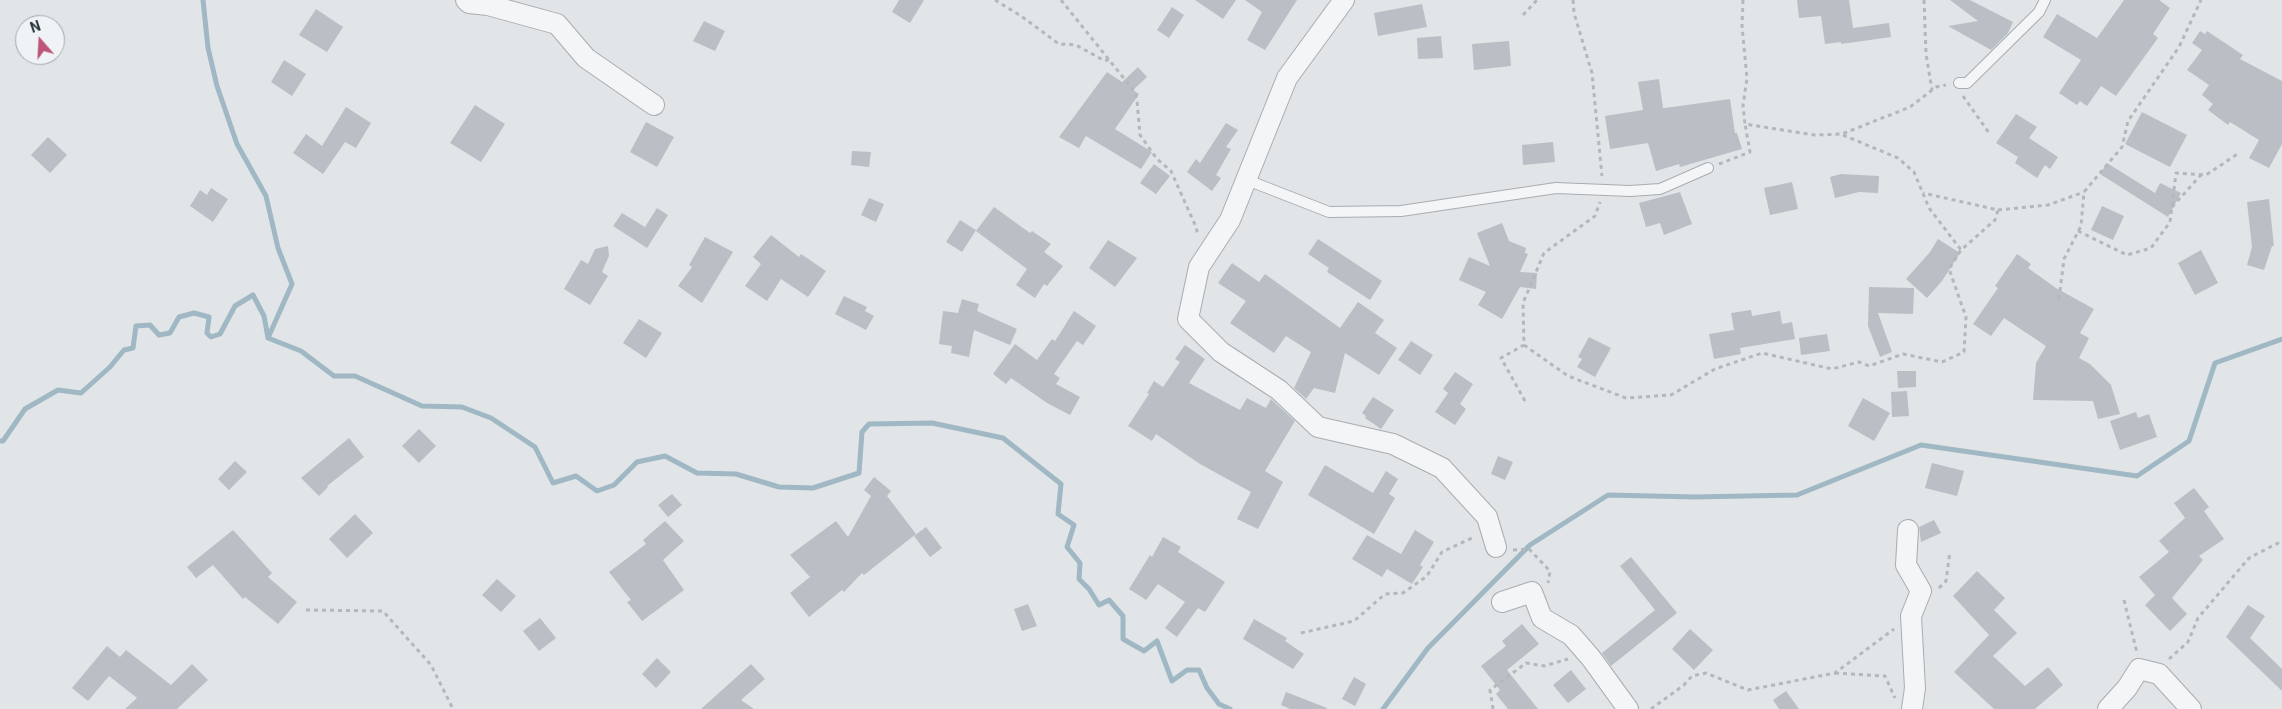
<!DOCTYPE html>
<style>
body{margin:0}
#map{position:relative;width:2282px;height:709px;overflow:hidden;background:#e1e5e8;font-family:Roboto,sans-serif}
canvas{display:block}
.north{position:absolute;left:15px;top:15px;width:50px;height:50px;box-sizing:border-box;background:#f0f3f5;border:1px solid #a1a7ab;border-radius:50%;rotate:341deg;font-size:14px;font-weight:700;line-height:20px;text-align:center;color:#2b353d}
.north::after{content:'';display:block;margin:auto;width:18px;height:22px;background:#be5479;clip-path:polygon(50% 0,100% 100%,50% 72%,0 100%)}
</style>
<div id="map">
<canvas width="2282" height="709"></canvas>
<div class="north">N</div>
</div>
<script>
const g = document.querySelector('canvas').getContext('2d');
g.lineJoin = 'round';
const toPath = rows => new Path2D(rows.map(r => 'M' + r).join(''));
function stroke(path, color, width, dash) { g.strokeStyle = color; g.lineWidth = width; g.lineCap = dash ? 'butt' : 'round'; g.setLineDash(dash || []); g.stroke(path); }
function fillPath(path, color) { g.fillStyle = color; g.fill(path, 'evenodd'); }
stroke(toPath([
 [203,0,208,48,217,86,237,144,266,196,278,248,292,284,268,338],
 [0,441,3,441,25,409,58,390,81,393,110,367,124,350,133,348,136,326,150,325,159,335,170,333,179,317,194,313,209,317,207,333,211,337,220,334,235,306,253,295,264,316,268,338,301,351,334,376,355,376,422,406,462,407,491,418,535,447,553,483,576,476,597,491,614,485,637,462,665,456,697,473,736,474,779,487,813,488,859,473,862,432,869,424,932,423,1003,438,1061,484,1058,514,1074,525,1067,547,1080,563,1079,579,1089,589,1099,605,1109,600,1123,616,1123,639,1144,651,1157,641,1172,681,1187,670,1199,670,1207,688,1219,704,1230,709],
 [1383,709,1428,648,1530,545,1608,495,1694,497,1797,495,1921,445,2137,476,2189,441,2215,363,2282,339]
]), '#a0b8c3', 5);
fillPath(toPath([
 [899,0,924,0,910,23,892,12],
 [1195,0,1236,0,1223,19],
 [1245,0,1297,0,1265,50,1247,40,1262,12],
 [1797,0,1849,0,1853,28,1889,23,1891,37,1841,44,1841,42,1825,44,1821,16,1799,18],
 [1950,0,1970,0,2013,22,2008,33,1991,50,1948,26,1978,21],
 [2124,0,2159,0,2170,8,2153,34,2158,38,2116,96,2101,86,2087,106,2080,101,2077,105,2059,93,2081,60,2043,37,2057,14,2097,38],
 [1422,4,1427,27,1378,36,1374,13],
 [1172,7,1184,15,1169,38,1157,30],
 [316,9,343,27,327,52,299,35],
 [704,21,725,31,715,51,693,41],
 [2200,31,2205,34,2207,31,2243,55,2240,59,2282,81,2282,144,2269,168,2249,158,2259,140,2230,122,2228,125,2208,110,2213,104,2202,95,2209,85,2187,70,2202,50,2192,43],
 [1441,36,1443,58,1418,59,1417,38],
 [1509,41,1511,66,1474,70,1472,44],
 [284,60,306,74,292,96,271,82],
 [1138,67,1147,77,1133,90,1139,94,1115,129,1152,152,1141,169,1086,136,1079,148,1059,137,1107,72,1122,82],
 [1659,79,1663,108,1665,108,1730,99,1735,133,1737,133,1742,149,1680,167,1679,164,1656,171,1648,143,1610,149,1605,116,1643,110,1638,82],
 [475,105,505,124,481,162,450,143],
 [346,107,371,123,356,148,345,142,323,174,293,153,306,134,322,146],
 [2142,112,2187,135,2170,167,2125,144],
 [2016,114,2037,127,2029,138,2058,157,2050,169,2045,165,2037,178,2015,163,2018,157,1996,143],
 [646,122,674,137,657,167,630,152],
 [1226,123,1238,130,1226,147,1231,149,1216,175,1221,178,1212,191,1187,172,1196,159,1200,163],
 [48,137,67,155,50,173,31,155],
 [1553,142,1555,162,1523,165,1522,145],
 [852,151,871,152,869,167,851,165],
 [2107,163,2155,193,2160,183,2181,193,2168,217,2100,174],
 [1154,164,1170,176,1156,194,1140,183],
 [1841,174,1879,176,1878,193,1859,192,1835,198,1830,177],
 [1792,182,1798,209,1770,215,1764,188],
 [211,188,228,199,213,222,190,206,200,190,207,195],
 [1680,192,1692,224,1664,235,1660,223,1646,227,1639,203],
 [869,198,884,204,876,222,861,215],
 [2269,199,2274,246,2272,246,2264,270,2247,265,2252,247,2247,202],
 [2102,206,2124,216,2113,240,2091,230],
 [994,207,1030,233,1032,231,1051,244,1044,252,1063,266,1047,286,1044,284,1035,298,1016,285,1027,269,976,231],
 [657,208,668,215,647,248,613,226,622,213,645,227],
 [960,220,976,230,962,252,946,242],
 [1502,223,1509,241,1526,248,1525,253,1528,254,1520,272,1537,273,1536,289,1520,287,1502,319,1478,305,1486,292,1459,280,1469,257,1490,266,1477,233],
 [771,235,799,257,801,254,826,271,808,297,781,279,767,301,745,286,761,264,753,257],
 [705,237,733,252,702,303,678,286,692,267,689,265],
 [1318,239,1382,281,1370,300,1327,272,1329,268,1308,254],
 [1938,239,1960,253,1942,281,1927,298,1906,279,1930,252],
 [1108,240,1137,258,1115,287,1089,268],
 [608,246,609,256,602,272,608,276,590,305,564,289,581,260,588,264,595,249],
 [2201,250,2218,283,2195,295,2178,263],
 [2017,254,2031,264,2028,268,2056,288,2094,309,2080,333,2089,338,2079,358,2090,364,2111,385,2120,414,2098,419,2093,401,2033,400,2036,363,2046,346,2004,318,1991,336,1973,324,1998,288,1995,286],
 [1232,263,1259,282,1265,274,1340,328,1358,302,1384,320,1375,333,1397,348,1379,375,1345,353,1335,393,1314,388,1306,399,1294,388,1311,352,1286,336,1274,353,1230,323,1246,301,1218,283],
 [1869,287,1914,288,1913,314,1878,313,1892,352,1880,357,1868,326],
 [844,296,867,307,865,311,874,316,866,330,835,314],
 [962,299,979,304,977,311,1017,329,1010,345,974,330,969,357,951,353,952,346,939,344,943,311,958,313],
 [1751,310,1752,316,1780,311,1782,324,1792,322,1795,339,1740,348,1741,354,1714,359,1709,334,1734,330,1731,313],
 [1074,311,1096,326,1083,345,1077,341,1054,374,1060,378,1056,384,1080,397,1070,415,1047,403,1011,378,1006,384,993,374,1015,344,1037,360,1052,339,1055,341],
 [639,319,662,333,646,358,623,343],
 [1827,334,1830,351,1801,355,1799,338],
 [1589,337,1611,348,1595,377,1577,367,1582,359,1578,357],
 [1411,341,1433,355,1420,375,1398,360],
 [1185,345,1205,359,1189,383,1240,410,1247,398,1266,408,1271,399,1295,421,1265,471,1283,482,1258,529,1237,519,1251,492,1200,464,1156,434,1152,441,1128,426,1149,394,1147,393,1154,381,1163,387,1180,362,1175,359],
 [1897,371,1916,371,1916,387,1898,388],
 [1455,372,1473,384,1460,404,1466,409,1455,425,1435,412,1448,393,1443,389],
 [1907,391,1909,416,1892,417,1891,392],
 [1373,397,1394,410,1381,429,1365,418,1366,416,1362,413],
 [1863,398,1890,413,1874,441,1848,426],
 [2136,412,2138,418,2149,414,2157,437,2120,450,2110,421],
 [419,429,436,446,419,463,402,446],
 [349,438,364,457,327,486,328,487,319,496,301,478],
 [1498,456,1513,462,1505,480,1491,474],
 [235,461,247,472,229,490,218,479],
 [1932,463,1964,471,1957,496,1925,488],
 [1325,465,1373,493,1386,471,1398,479,1389,494,1395,498,1374,534,1308,495],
 [874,477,891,491,887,496,916,534,864,575,862,573,844,592,842,590,809,617,790,593,810,577,790,555,836,521,848,537,871,496,864,490],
 [2194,488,2209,507,2204,511,2224,539,2199,556,2203,560,2172,598,2187,614,2170,631,2145,605,2155,595,2139,577,2169,552,2159,541,2185,518,2174,503],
 [672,494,682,505,668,517,658,505],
 [355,514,373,533,347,558,329,539],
 [1934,520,1941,533,1921,542,1919,527],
 [665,521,684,541,663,560,684,590,642,621,627,602,631,600,609,572,646,544,643,540],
 [926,527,942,548,930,557,914,536],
 [233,530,272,573,268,577,297,602,278,624,245,597,243,599,213,565,196,578,187,567],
 [1415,530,1434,542,1420,565,1423,567,1412,584,1387,569,1382,577,1352,559,1367,535,1401,554],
 [1163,537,1181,547,1178,552,1225,582,1205,612,1198,608,1177,637,1165,628,1185,602,1158,584,1146,600,1129,589,1150,555,1152,557],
 [1631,557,1677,613,1611,666,1602,653,1655,610,1620,566],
 [1977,571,2005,598,1994,610,2017,633,1993,656,2025,686,2048,667,2063,685,2035,709,1994,709,1954,672,1989,635,1953,596],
 [497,579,516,596,501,612,482,595],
 [1028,604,1037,626,1022,631,1014,609],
 [2248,605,2265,616,2250,638,2282,669,2282,691,2226,637],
 [540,618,556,638,539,651,523,631],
 [1254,619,1287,638,1285,641,1304,654,1293,669,1243,639],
 [1522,624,1539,644,1507,670,1538,709,1508,709,1496,694,1500,690,1481,666,1506,646,1502,641],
 [1690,629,1713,650,1694,670,1672,649],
 [107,646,120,657,126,650,171,685,192,664,208,680,177,709,125,709,137,698,109,676,88,701,72,688],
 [657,658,671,672,656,688,642,674],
 [751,664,765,679,741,700,754,709,701,709],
 [1571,670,1586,689,1568,703,1553,685],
 [1354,677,1366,684,1355,706,1342,699],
 [1786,691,1799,709,1779,709,1773,700],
 [1286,692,1327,708,1326,709,1290,709,1281,705]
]), '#b9bfc4');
const lane = toPath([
 [1959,83,1967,83,2039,12,2045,0],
 [1247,180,1329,212,1401,211,1556,188,1630,191,1660,189,1708,168]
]);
const street = toPath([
 [466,0,469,3,488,5,557,24,586,58,654,105],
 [1344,0,1287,78,1230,220,1199,267,1188,319,1221,352,1279,390,1318,427,1393,444,1442,468,1487,517,1496,547],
 [1908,530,1906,565,1921,591,1911,616,1915,688,1912,709],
 [1502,602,1532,592,1542,618,1571,635,1591,658,1628,709],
 [2108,709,2127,688,2139,669,2159,674,2191,709]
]);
stroke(lane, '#a7adb1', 12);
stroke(street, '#a7adb1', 22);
stroke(toPath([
 [995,0,1021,16,1059,44,1076,45,1105,61,1110,59],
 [1061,0,1134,91,1137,100,1140,135,1157,159,1171,171,1196,227,1198,236],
 [1573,0,1574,13,1592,73,1602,176],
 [1743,0,1742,26,1747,78,1743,106,1745,124,1814,135,1842,134,1910,107,1936,87,1946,85],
 [1924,0,1926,54,1932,90],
 [1523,15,1537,0],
 [1963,96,1989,133],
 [1843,135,1898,158,1914,172,1929,208,1961,250],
 [1719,164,1750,152,1745,124],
 [2172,207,2201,175],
 [1998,210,2048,205,2084,192],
 [2078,231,2127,255,2151,248,2170,222,2176,173,2206,175,2239,153],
 [2059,299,2064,259,2081,226,2084,192,2122,147,2128,121,2179,47,2201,0],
 [1524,345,1568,376,1626,398,1671,395,1715,369,1762,353,1832,369,1859,362,1869,366,1903,354,1942,362,1964,352,1966,317,1949,269,1961,250,1995,220,1998,210,1923,193],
 [1525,401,1501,358,1524,345,1523,303,1544,253,1595,216,1600,202],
 [1513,550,1529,549,1550,571,1548,583],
 [1939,588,1946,581,1950,551],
 [2124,600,2137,653],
 [306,610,383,611,431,665,453,709],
 [1301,633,1354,621,1385,594,1403,593,1427,576,1442,552,1474,537],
 [2169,659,2188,642,2198,618,2249,558,2282,541],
 [1835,673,1885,676,1895,698],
 [1493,709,1490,690,1526,663,1544,666,1568,659],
 [1651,709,1684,685,1692,676,1706,673,1748,690,1835,673,1894,629]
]), '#b3b8bb', 3, [4, 4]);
stroke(lane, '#f3f5f6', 10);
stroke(street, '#f3f5f6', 20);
</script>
